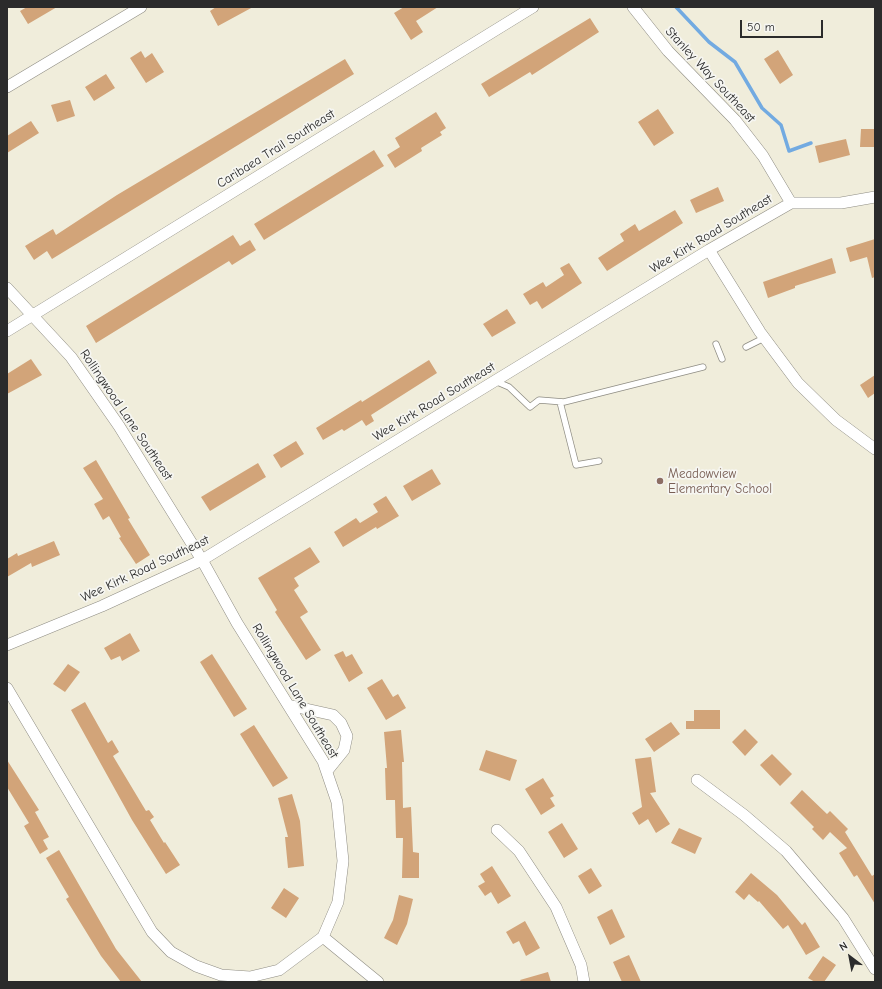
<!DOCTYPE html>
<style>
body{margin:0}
#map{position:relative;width:882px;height:989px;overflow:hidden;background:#f0eddb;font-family:"Comic Neue",sans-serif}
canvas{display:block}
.frame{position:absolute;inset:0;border:8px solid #2b2b2b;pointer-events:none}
.north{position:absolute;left:830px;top:937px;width:40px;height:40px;-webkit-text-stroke:3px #f6f6f2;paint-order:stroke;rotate:328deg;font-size:11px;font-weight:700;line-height:16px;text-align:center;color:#2b2b2b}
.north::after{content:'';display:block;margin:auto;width:14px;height:18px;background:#2b2b2b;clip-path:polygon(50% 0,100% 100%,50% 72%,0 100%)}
.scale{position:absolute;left:740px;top:20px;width:83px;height:18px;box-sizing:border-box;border:2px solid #2b2b2b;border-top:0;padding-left:5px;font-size:12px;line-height:14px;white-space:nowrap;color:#2b2b2b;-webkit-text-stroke:3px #f6f6f2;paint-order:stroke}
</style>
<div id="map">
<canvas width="882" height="989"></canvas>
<div class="frame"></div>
<div class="north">N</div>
<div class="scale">50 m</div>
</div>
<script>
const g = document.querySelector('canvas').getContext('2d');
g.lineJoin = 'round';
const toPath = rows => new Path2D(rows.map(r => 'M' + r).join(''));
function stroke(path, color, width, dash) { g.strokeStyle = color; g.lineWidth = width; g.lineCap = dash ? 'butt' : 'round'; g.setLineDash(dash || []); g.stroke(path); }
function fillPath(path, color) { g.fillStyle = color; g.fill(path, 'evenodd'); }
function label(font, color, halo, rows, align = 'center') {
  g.font = font + ' "Comic Neue",sans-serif'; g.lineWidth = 3.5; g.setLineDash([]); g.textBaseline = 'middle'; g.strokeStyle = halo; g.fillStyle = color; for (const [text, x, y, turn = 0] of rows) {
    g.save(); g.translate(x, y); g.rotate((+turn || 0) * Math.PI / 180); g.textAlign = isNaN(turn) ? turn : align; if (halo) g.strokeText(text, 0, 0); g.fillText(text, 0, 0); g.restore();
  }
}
stroke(toPath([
 [676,7,709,42,735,62,762,108,781,125,789,151,811,143]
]), '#72aae1', 3.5);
fillPath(toPath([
 [27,7,57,7,28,24,20,11],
 [216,7,253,7,218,26,210,11],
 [404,7,438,7,416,21,423,32,411,40,394,13],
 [590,18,599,32,532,75,530,72,489,97,481,84],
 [778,50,793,75,780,84,764,59],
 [141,51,145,58,152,53,164,72,146,83,130,58],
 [345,59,354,74,52,259,47,251,34,260,25,246,53,229,56,235,117,195],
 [106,74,115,88,94,101,85,87],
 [70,100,75,116,57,122,51,105],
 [658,109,674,133,654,146,638,122],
 [436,112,446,128,440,132,442,135,421,148,422,151,395,168,387,155,400,147,395,138],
 [31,121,39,133,7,153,7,136],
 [861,129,875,129,875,147,860,147],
 [846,139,850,155,819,163,815,146],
 [374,150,384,166,264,240,254,224],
 [718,187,724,201,696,213,690,200],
 [675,210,683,223,607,271,598,258,624,241,620,234,635,224,639,231],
 [233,235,240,246,250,240,256,250,232,265,229,261,96,343,86,326],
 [875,239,875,277,872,278,867,257,850,262,846,248],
 [832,258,836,273,795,286,795,288,768,298,763,282],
 [569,263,582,283,542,309,537,301,530,305,523,294,543,282,546,287,564,275,560,268],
 [507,309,516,323,492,337,483,324],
 [31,359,42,375,7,394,7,374],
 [429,360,437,373,371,415,374,421,366,426,362,420,344,431,342,429,323,440,316,428,361,400,362,402],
 [875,375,875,393,868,398,860,385],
 [296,441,304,454,281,468,273,455],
 [96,460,130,518,128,519,150,555,136,564,119,538,121,537,109,516,103,520,94,504,103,499,83,468],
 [258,463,266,477,210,511,201,497],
 [432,469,441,484,412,501,403,486],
 [386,496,399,516,377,529,376,527,343,547,334,532,356,518,360,523,378,512,373,504],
 [54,541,60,555,32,567,31,563,7,577,7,559,17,553,18,556],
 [310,547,320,562,294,578,299,586,294,590,308,612,300,617,321,650,306,660,275,612,277,610,258,578],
 [130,633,140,651,122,661,120,656,111,660,104,648],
 [343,651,346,657,352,654,363,673,349,682,334,655],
 [212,654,247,709,234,717,200,662],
 [68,664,80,672,65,692,53,684],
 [382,679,393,697,398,694,406,708,386,720,367,688],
 [85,702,108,743,112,740,119,752,113,756,146,811,149,810,154,817,150,820,164,843,165,842,180,865,166,874,132,820,71,710],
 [694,710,720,710,720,729,686,729,686,721,694,721],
 [671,722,680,734,654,752,645,739],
 [254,725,288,778,273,787,240,734],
 [745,729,758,742,745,756,732,742],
 [401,730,404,762,402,762,403,808,411,807,413,852,419,853,419,878,402,878,403,838,396,838,395,800,386,800,385,768,387,768,384,732],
 [486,750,517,760,510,781,479,770],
 [772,754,792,774,780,786,760,765],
 [651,757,656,792,650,793,670,824,656,833,648,819,639,825,632,813,642,807,635,759],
 [7,760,39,810,35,812,49,837,43,840,48,849,40,854,24,826,29,823,7,787],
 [543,778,554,796,550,798,555,806,541,815,525,789],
 [802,790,827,814,830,811,848,829,845,832,872,876,875,874,875,904,857,875,854,877,839,853,847,848,830,832,823,840,812,829,814,827,790,803],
 [292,794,300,821,304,866,288,868,285,837,288,837,278,798],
 [562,823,578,849,564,858,548,832],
 [679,828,702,838,695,854,671,843],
 [59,850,116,949,142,982,121,982,101,956,66,899,69,897,46,858],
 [492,866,511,896,498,904,491,892,485,896,478,886,485,882,480,874],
 [591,868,602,886,589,894,578,876],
 [751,873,777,895,802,925,805,922,820,947,806,955,788,925,783,929,759,901,758,902,749,894,744,900,735,892],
 [284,888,299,898,286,918,271,908],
 [399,895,413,899,407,924,397,945,384,938,393,920],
 [612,909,625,937,610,945,597,917],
 [525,921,540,948,526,956,519,941,513,944,506,932],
 [629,955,641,982,622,982,613,962],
 [823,956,836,965,824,982,815,982,808,978],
 [548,972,551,982,521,982,520,980]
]), '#d2a479');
const service = toPath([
 [716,344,722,359],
 [746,347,764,338],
 [495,381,509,387,530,407,539,400,564,402,703,367],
 [560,402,576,465,599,461]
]);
const minor = toPath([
 [633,7,668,51,735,120,763,156,791,203],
 [7,87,141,7],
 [709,250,760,332,798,383,836,420,875,449],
 [7,288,71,357,119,426,202,560,237,623,323,761,337,802,343,861,338,902,323,937,279,970,250,977,221,975,196,966,171,952,152,932,7,688],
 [7,331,533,7],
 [7,645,102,606,202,560,709,250,791,203,841,203,875,197],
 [288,705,333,715,341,723,347,736,344,750,327,771],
 [697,780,744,815,786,851,843,918,875,969],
 [497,830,519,851,556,907,581,965,584,982],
 [323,937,378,982]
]);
stroke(service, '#8e8c83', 7);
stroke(minor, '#8e8c83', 12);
stroke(service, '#fff', 5.5);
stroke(minor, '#fff', 11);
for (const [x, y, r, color] of [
 [660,481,4,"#8d6e63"]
]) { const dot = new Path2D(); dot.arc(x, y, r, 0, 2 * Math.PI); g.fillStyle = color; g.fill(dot); stroke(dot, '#f6f6f2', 1.5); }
label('13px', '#2b2b2b', '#f6f6f2', [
 ["Stanley Way Southeast",710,75,47],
 ["Caribaea Trail Southeast",276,149,-32],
 ["Wee Kirk Road Southeast",711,234,-31],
 ["Wee Kirk Road Southeast",434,402,-31],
 ["Rollingwood Lane Southeast",126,415,56],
 ["Wee Kirk Road Southeast",145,569,-25],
 ["Rollingwood Lane Southeast",295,691,59]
]);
label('13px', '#785e54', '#f6f6f2', [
 ["Meadowview",668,474],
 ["Elementary School",668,489]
], 'left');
</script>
